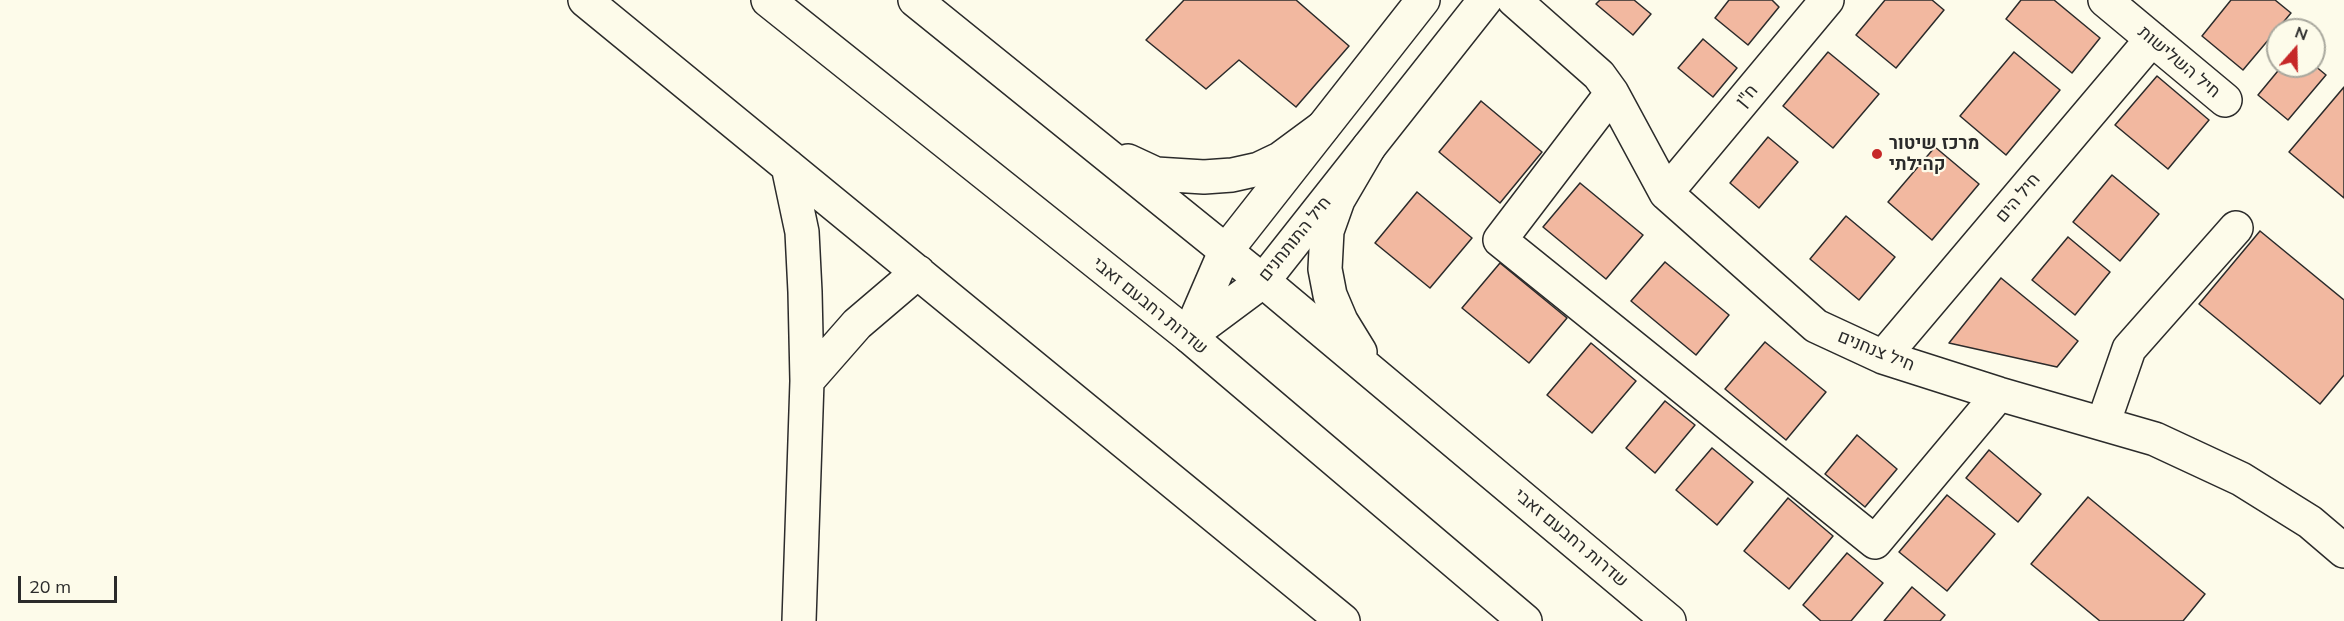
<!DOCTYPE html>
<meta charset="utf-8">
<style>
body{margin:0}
#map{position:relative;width:2344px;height:621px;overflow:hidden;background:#fdfbea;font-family:Mulish,sans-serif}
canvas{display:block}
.north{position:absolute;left:2266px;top:18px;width:60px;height:60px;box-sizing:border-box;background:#fdfbea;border:2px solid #a9a89e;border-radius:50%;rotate:20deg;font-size:16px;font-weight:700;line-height:24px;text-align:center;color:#2b2b2b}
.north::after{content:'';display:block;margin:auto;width:21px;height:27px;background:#c62828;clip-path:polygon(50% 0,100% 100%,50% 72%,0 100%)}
.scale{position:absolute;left:18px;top:576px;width:99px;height:27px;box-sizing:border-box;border:3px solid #2b2b2b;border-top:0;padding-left:8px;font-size:18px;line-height:21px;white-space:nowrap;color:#2b2b2b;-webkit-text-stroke:4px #fdfbea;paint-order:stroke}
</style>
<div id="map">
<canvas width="2344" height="621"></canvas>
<div class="north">N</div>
<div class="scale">20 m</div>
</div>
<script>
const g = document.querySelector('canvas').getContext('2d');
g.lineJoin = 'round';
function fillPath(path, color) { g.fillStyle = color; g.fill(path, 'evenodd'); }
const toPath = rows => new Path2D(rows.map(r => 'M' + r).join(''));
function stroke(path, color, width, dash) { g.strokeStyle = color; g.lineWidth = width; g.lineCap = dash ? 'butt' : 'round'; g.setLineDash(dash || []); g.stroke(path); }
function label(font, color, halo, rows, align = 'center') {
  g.font = font + ' Mulish,Heebo,sans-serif'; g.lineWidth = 4.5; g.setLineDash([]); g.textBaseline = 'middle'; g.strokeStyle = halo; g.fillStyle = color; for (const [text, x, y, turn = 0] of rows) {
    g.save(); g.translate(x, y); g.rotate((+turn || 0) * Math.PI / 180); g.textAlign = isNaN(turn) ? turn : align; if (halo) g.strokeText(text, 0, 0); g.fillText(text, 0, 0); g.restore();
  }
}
const building = toPath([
 [1184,0,1296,0,1349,46,1296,107,1239,60,1206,89,1146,40,1184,0],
 [1600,0,1634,0,1651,14,1633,35,1596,4,1600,0],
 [1729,0,1772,0,1779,7,1748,45,1715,18,1729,0],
 [1885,0,1932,0,1944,10,1896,68,1856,35,1885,0],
 [2021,0,2054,0,2100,38,2072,73,2006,19,2021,0],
 [2231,0,2275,0,2291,13,2243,70,2202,36,2231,0],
 [1703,39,1737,68,1713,97,1678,68,1703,39],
 [1828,52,1879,94,1833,148,1783,106,1828,52],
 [2014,52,2060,90,2006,155,1960,116,2014,52],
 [2314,65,2326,75,2288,120,2258,95,2282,66,2314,65],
 [2157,76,2209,120,2168,169,2115,125,2157,76],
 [2344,87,2344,198,2289,152,2344,87],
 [1481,101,1542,152,1500,203,1439,152,1481,101],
 [1768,137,1798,162,1759,208,1730,183,1768,137],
 [1935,147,1979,184,1932,240,1888,202,1935,147],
 [2112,175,2159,214,2120,261,2073,222,2112,175],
 [1580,183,1643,235,1606,279,1543,227,1580,183],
 [1417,192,1472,238,1430,288,1375,243,1417,192],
 [1846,216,1895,257,1859,300,1810,259,1846,216],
 [2260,231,2344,300,2344,375,2320,404,2199,304,2260,231],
 [2068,237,2110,272,2075,315,2032,280,2068,237],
 [1665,262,1729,315,1696,355,1631,301,1665,262],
 [1500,263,1567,318,1529,363,1462,308,1500,263],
 [2001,278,2078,341,2057,367,1949,343,2001,278],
 [1765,342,1826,392,1786,440,1725,389,1765,342],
 [1591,343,1636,381,1592,433,1547,395,1591,343],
 [1665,401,1695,425,1655,473,1626,448,1665,401],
 [1857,435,1897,469,1865,507,1825,474,1857,435],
 [1712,448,1753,482,1717,525,1676,490,1712,448],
 [1989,450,2041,494,2018,522,1966,478,1989,450],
 [1947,495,1995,534,1947,591,1899,552,1947,495],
 [2088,497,2205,594,2183,621,2100,621,2031,564,2088,497],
 [1788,498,1833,536,1789,589,1744,551,1788,498],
 [1847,553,1883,583,1851,621,1821,621,1803,605,1847,553],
 [1912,587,1945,615,1940,621,1884,621,1912,587]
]);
fillPath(building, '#f2b8a0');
stroke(building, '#2b2b2b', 1.5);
const minor = toPath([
 [585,0,1343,621],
 [1514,0,1599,75,1612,93,1666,193,1816,326,1883,357,1999,394,2155,439,2241,479,2310,522,2344,551],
 [2105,0,2225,100],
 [1612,93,1500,240,1875,542,1999,394],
 [788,166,802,232,805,292,807,381,799,621],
 [1666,193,1827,0],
 [1190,333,1225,252,1423,0],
 [1189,336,1263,281,1485,0],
 [1883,357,2152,39],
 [807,381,857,324,918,272],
 [2103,424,2129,349,2236,228]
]);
const major = toPath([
 [768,0,1189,336,1525,621],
 [915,0,1263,281,1669,621],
 [1128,161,1156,174,1204,177,1232,175,1259,169,1280,159,1322,128],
 [1360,352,1341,321,1330,295,1325,269,1327,231,1338,200,1369,147]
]);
stroke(minor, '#2b2b2b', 36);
stroke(major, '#2b2b2b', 36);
stroke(minor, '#fdfbea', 33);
stroke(major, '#fdfbea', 33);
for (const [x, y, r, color] of [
 [1877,154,6,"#c62828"]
]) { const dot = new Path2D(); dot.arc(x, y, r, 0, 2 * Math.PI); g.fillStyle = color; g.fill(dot); stroke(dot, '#fdfbea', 2); }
label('18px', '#2b2b2b', '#fdfbea', [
 ["חיל השלישות",2179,62,40],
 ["ח\"ן",1747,96,-50],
 ["חיל הים",2018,198,-50],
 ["חיל התותחנים",1295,239,-51],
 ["שדרות רחבעם זאבי",1150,306,39],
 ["חיל צנחנים",1876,351,22],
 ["שדרות רחבעם זאבי",1571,538,40]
]);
label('bold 18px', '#2b2b2b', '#fdfbea', [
 ["מרכז שיטור",1889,144],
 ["קהילתי",1889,165]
], 'left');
</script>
